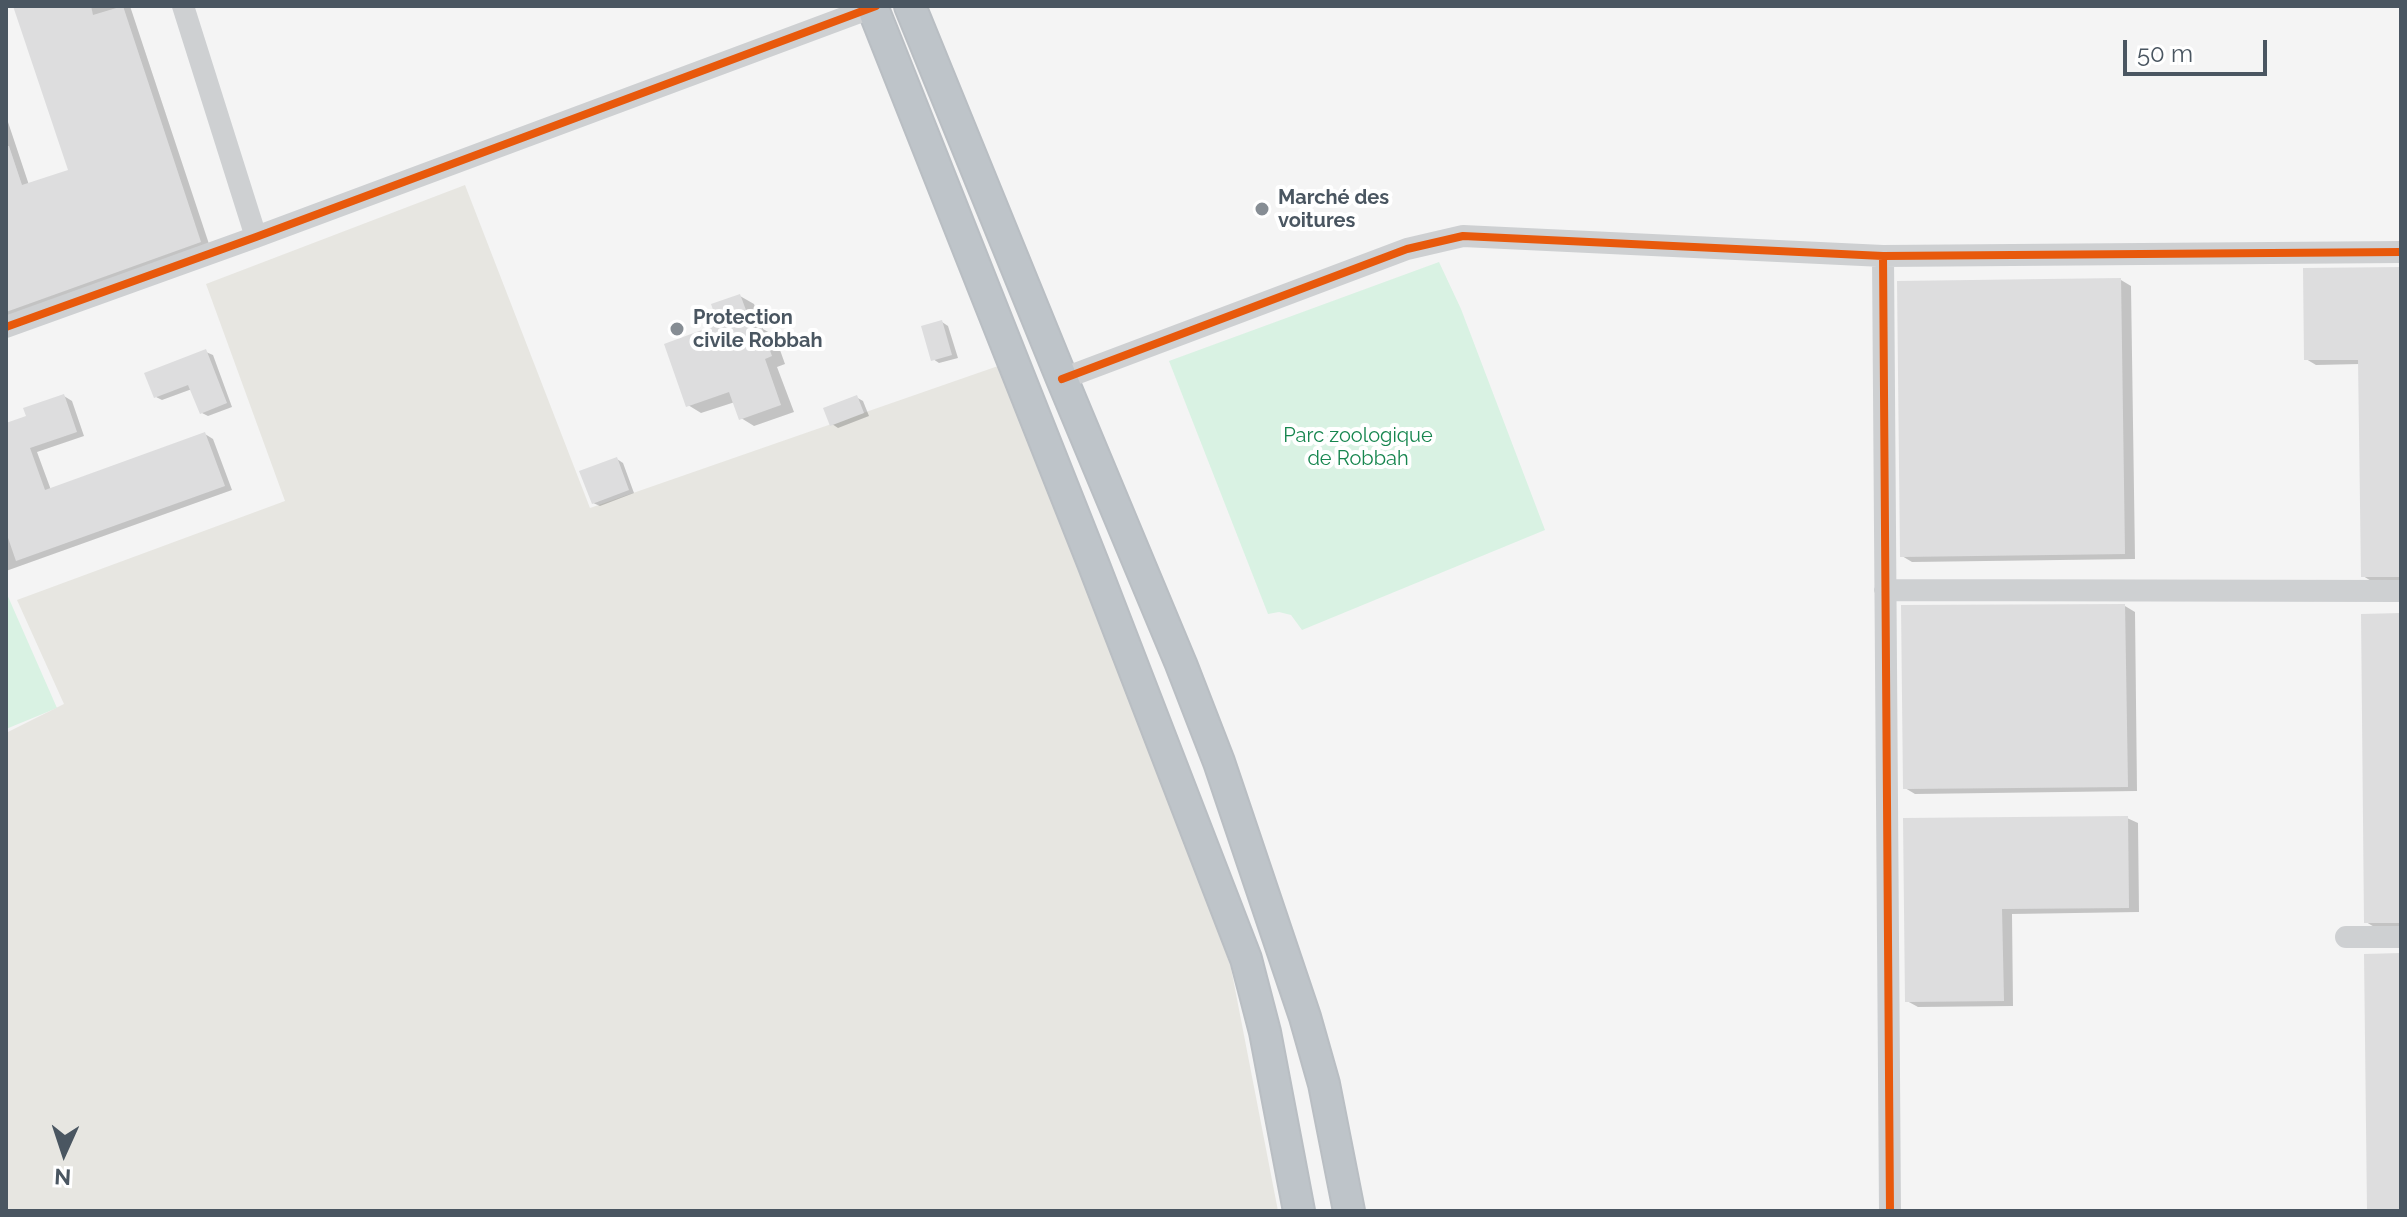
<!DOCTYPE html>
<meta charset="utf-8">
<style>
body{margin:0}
#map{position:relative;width:2407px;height:1217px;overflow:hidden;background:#f4f4f4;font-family:Raleway,sans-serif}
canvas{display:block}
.frame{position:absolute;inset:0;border:8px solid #4a5661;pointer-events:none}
.north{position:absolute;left:24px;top:1113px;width:80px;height:80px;-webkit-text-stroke:6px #fff;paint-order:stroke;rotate:183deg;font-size:22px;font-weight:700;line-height:32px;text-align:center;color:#4a5661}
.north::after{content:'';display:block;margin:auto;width:28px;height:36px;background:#4a5661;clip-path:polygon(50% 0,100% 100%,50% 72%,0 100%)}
.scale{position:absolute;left:2123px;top:40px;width:144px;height:36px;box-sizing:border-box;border:4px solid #4a5661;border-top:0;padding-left:10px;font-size:24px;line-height:28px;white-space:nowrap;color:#4a5661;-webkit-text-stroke:6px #fff;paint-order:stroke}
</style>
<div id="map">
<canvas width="2407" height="1217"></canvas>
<div class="frame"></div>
<div class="north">N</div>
<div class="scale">50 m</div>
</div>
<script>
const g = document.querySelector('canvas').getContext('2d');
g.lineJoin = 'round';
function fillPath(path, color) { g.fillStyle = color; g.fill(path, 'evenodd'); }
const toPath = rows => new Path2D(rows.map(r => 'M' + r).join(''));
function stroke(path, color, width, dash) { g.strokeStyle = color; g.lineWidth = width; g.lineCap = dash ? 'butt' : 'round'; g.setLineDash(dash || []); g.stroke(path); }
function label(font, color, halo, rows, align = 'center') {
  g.font = font + ' Raleway,sans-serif'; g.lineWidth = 8; g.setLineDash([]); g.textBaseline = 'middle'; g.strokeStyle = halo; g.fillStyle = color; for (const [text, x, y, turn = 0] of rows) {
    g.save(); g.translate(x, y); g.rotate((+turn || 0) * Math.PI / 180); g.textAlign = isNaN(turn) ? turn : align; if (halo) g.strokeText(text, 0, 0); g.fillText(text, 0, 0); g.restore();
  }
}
fillPath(toPath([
 [1439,262,1461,309,1545,530,1302,630,1291,615,1279,612,1268,614,1169,361],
 [6,592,57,708,6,729]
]), '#d9f2e3');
fillPath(toPath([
 [465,185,590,508,1001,365,1171,795,1231,968,1278,1211,6,1211,6,733,64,704,17,600,285,501,206,284]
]), '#e7e6e1');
fillPath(toPath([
 [15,6,130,6,210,247,6,320,6,116,29,185,70,172],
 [2401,269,2401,582,2373,582,2363,576,2360,364,2316,365,2306,359],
 [2121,280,2131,286,2135,559,1912,562,1902,556],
 [740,296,754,304,763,329,775,336,785,364,777,367,794,412,754,426,741,418,735,402,701,413,688,405,721,326],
 [942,322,948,326,958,358,939,363,933,359],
 [206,352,213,355,232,407,208,416,202,413,192,389,162,400,156,397],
 [64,396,72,401,84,436,37,452,51,490,205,434,213,439,232,490,6,571,6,425,28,417],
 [856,397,863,401,869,416,838,428,832,424],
 [617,459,623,463,634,493,600,506,593,503],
 [2125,606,2135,612,2137,791,1915,794,1905,788],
 [2401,615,2401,928,2376,928,2366,922],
 [2127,818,2138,823,2139,912,2012,914,2013,1006,1918,1007,1907,1001,1905,820]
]), '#0003');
fillPath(toPath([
 [13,6,91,6,93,15,123,6,201,242,6,312,6,146,9,146,22,185,68,170],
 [2401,267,2401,577,2361,577,2358,360,2304,360,2303,268],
 [2121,278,2125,554,1900,557,1897,281],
 [740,294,753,329,761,326,772,356,765,359,781,405,739,420,729,392,686,407,664,344,718,324,711,304],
 [942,320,952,355,931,361,921,326],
 [206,349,227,403,200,414,188,385,154,398,144,373],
 [64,394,77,432,30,448,45,490,205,432,225,486,16,561,6,532,6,423,26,416,23,408],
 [857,395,864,413,830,426,823,408],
 [617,457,629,490,592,504,579,471],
 [2125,604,2128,787,1903,789,1901,605],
 [2401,613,2401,923,2364,923,2361,614],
 [2128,816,2129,908,2002,909,2004,1001,1905,1002,1903,818],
 [2401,953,2401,1211,2367,1211,2364,954]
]), '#ddddde');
const highway = toPath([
 [872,6,1093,563,1246,959,1265,1032,1299,1211],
 [910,6,1062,379,1181,664,1219,762,1305,1017,1324,1084,1349,1211]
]);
stroke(highway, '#b9bec3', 34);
stroke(toPath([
 [183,6,256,237],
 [1883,256,1890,1211],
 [6,327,256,237,876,6],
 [1062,379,1407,249,1463,236,1883,256,2401,252],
 [1885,590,2401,591],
 [2346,937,2401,937]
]), '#ced0d2', 22);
stroke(highway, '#bec4c9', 30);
stroke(toPath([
 [1883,256,1890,1211],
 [6,327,256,237,876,6],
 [1062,379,1407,249,1463,236,1883,256,2401,252]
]), '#e8590c', 8);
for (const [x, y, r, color] of [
 [1262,209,8,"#868d94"],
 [677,329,8,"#868d94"]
]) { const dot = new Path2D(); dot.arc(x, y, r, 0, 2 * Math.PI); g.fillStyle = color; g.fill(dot); stroke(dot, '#fff', 3); }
label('bold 20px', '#4a5661', '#fff', [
 ["Marché des",1278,198],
 ["voitures",1278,221],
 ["Protection",693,318],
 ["civile Robbah",693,341]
], 'left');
label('20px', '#17864f', '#fff', [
 ["Parc zoologique",1358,436],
 ["de Robbah",1358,459]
]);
</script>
